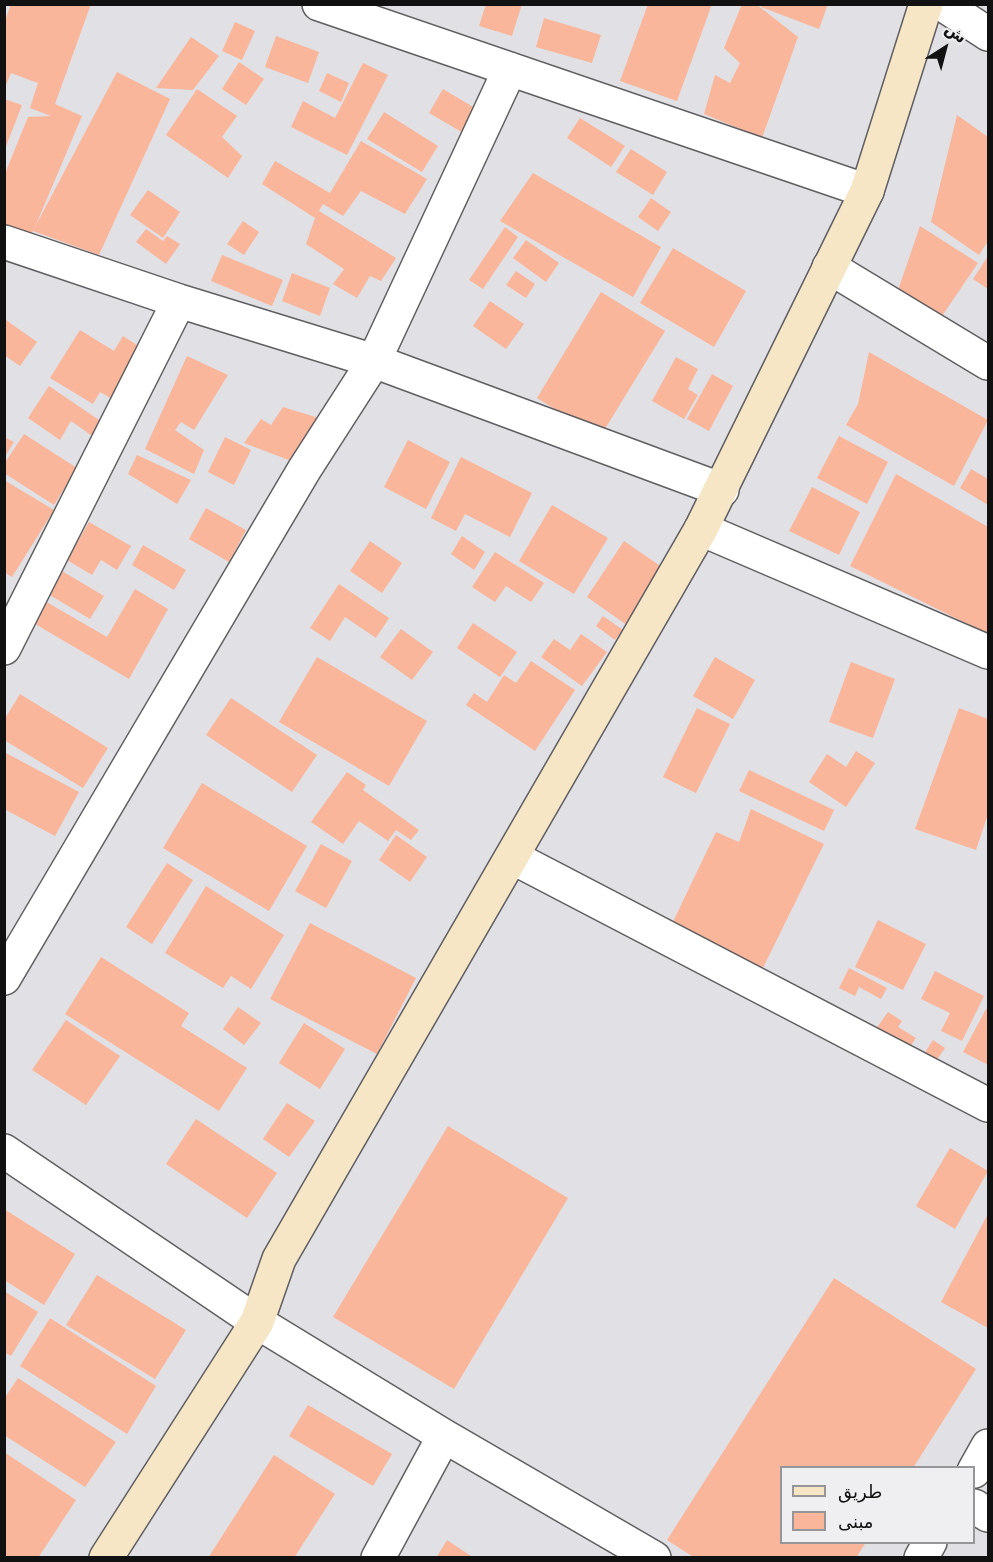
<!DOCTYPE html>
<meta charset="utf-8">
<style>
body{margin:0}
#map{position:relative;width:993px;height:1562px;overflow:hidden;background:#e1e0e4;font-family:"DejaVu Sans",Cairo,sans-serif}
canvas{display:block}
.frame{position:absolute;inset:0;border:6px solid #111112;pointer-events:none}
.legend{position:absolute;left:780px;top:1466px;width:195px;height:78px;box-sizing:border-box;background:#efeef1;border:2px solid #969698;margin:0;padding:8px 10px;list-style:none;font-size:18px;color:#111112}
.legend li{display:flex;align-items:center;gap:12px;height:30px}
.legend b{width:30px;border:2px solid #969698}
.north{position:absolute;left:915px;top:18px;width:60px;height:60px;-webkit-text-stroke:4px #efeef1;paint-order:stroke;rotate:36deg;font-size:16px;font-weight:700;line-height:24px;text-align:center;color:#111112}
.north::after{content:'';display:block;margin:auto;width:21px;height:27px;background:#111112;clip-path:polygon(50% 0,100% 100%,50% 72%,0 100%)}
</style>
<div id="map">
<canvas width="993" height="1562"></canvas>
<div class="frame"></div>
<ul class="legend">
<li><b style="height:8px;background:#f7e6c6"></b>طريق</li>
<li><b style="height:16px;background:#f9b69b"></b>مبنى</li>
</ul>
<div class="north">ش</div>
</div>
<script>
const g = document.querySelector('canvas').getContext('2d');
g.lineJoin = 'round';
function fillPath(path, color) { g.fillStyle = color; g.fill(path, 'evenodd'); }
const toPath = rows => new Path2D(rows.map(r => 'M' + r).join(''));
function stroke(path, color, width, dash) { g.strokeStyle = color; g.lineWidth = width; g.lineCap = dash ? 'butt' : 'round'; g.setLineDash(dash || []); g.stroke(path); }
fillPath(toPath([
 [11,4,91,4,55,104,82,116,35,227,117,72,170,99,99,255,33,231,30,237,4,228,4,176,28,117,51,116,30,108,38,83,11,73,4,90,4,24],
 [486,4,522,4,512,36,479,26],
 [648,4,712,4,677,101,620,81],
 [742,4,756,4,798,37,762,138,704,114,715,75,730,83,740,63,724,48],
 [762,4,828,4,819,29,761,7],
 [544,18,601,35,592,63,536,47],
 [235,22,255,31,242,60,222,51],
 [276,36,319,52,308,83,265,67],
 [191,37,219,56,193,90,156,88],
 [239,62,264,79,246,105,222,89],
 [363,63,388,75,347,155,291,127,303,101,335,118],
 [327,73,349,83,341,102,319,91],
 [197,89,237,116,222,137,242,156,228,178,166,135],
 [443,89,480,111,465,134,429,113],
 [4,99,22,105,5,149,4,149],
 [384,112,438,146,422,172,367,139],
 [957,115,988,137,988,241,979,255,931,222],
 [580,118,625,146,611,167,567,138],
 [361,141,427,179,405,214,361,191,343,216,323,204,319,211,396,258,381,281,370,276,357,298,333,284,344,269,306,244,315,218,262,184,275,161,330,193],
 [631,149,667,172,653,195,616,172],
 [533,173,661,247,633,297,500,221],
 [148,190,180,212,163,238,130,215],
 [651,198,671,212,658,231,638,217],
 [243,221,259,232,244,255,227,244],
 [920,226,978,263,940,319,897,293],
 [505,227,518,237,483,289,469,280],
 [146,229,163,241,167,236,180,244,166,264,136,242],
 [526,240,559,263,546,282,513,258],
 [673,248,746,291,714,347,640,303],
 [222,255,283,280,272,306,211,281],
 [988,256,988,289,973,279],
 [516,271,535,284,526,298,506,285],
 [292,273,330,288,320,316,282,301],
 [601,292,665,331,600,437,537,398],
 [490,301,524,324,506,349,473,326],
 [6,320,37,342,20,366,4,355],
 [80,330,114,351,123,336,143,349,112,399,100,392,93,404,50,378],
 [869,352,988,420,954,486,846,425,858,404],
 [187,356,228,375,194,430,181,422,175,430,204,450,194,474,145,449],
 [676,357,698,369,688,389,698,395,684,419,652,401],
 [712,374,733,386,709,431,687,419],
 [49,386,102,422,92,436,71,421,60,440,28,418],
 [283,407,322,419,294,462,244,443,261,419,271,425],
 [24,434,77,468,54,505,4,473,4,464],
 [839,436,888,462,867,504,817,478],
 [4,437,14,442,4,458],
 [225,437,251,450,234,485,208,472],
 [408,440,450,462,426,509,384,487],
 [137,455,191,480,177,504,128,474],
 [461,457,532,493,510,537,465,514,456,531,431,518],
 [971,469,988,479,988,505,960,488],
 [896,474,988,527,988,634,850,566],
 [4,480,54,510,12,577,4,572],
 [812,487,860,512,839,555,789,531],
 [552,505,608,538,574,594,519,561],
 [206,508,246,530,229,562,189,539],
 [89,522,131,546,117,570,101,560,92,575,67,560],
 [462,536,485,552,474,570,451,554],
 [370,541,402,563,382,593,350,571],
 [624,541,669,572,631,628,587,597],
 [143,545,186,570,174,590,132,565],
 [495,552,544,583,531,602,506,586,495,602,472,587],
 [62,571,104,596,90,619,48,594],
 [339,584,389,618,376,638,345,617,330,641,310,628],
 [135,589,168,609,129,679,30,621,43,600,107,637],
 [603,616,623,630,615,640,596,626],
 [473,623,517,652,500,677,457,648],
 [401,629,433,652,412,680,380,657],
 [581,634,607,652,582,686,541,657,554,639,570,650],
 [317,657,427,721,389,786,279,722],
 [715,657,755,680,733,719,693,696],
 [531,661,575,690,535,751,466,705,474,693,487,702,504,675,516,683],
 [851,662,895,679,873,738,829,722],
 [20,694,108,748,83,788,4,740,4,720],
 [231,698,317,755,292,792,206,735],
 [697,708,730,724,696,793,663,777],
 [959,708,988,719,988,814,976,850,915,829],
 [856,751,875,763,846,807,809,782,827,754,846,767],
 [4,752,79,792,55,836,4,809],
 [749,770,834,810,824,831,739,791],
 [347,772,366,785,363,790,419,830,411,840,396,830,388,841,359,821,343,844,311,822],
 [202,783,307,846,269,911,163,848],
 [751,809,824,844,759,976,669,930,716,832,739,842],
 [396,835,427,857,410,882,379,860],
 [321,844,352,861,326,908,295,891],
 [167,863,193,880,152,944,126,927],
 [206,886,284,935,251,989,231,976,223,988,165,953],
 [878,920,926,944,903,990,855,967],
 [310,923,416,978,377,1054,270,999],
 [101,957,189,1013,181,1026,247,1068,219,1111,65,1014],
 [849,968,887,988,881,999,859,987,855,996,839,988],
 [935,971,984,996,962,1041,941,1031,950,1013,921,999],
 [238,1007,261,1023,244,1045,223,1029],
 [986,1009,988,1010,988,1065,963,1052],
 [888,1012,902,1021,898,1027,916,1038,908,1050,876,1029],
 [66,1020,120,1056,86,1105,32,1070],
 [304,1023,345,1049,320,1089,279,1063],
 [933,1040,945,1048,934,1064,922,1057],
 [287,1103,315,1121,289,1157,263,1139],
 [196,1119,277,1173,247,1218,166,1164],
 [448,1126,568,1198,454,1389,333,1317],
 [950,1148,988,1171,955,1229,916,1206],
 [4,1209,75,1254,44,1305,4,1280],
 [988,1214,988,1328,941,1302],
 [97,1275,186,1330,155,1379,66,1325],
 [834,1278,976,1369,913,1468,782,1468,782,1542,866,1542,856,1558,695,1558,667,1540],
 [4,1291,38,1312,11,1356,4,1352],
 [50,1318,156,1386,127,1434,20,1366],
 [18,1378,116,1442,85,1487,4,1435,4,1399],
 [308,1405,392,1454,373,1486,289,1436],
 [4,1452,76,1500,38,1558,4,1558],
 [274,1455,335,1494,294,1558,208,1558],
 [447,1540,474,1558,436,1558]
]), '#f9b69b');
const street = toPath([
 [319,4,867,191],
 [942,4,988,34],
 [4,242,179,301,374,361,722,490],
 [829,267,988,363],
 [701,529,988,652],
 [4,648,179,301],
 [512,857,988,1105],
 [4,978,304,470,374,361,510,69],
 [4,1151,257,1322,444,1436,654,1558],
 [974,1471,988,1446],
 [974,1506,988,1515],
 [378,1558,444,1436],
 [921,1558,930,1542]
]);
const secondary = toPath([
 [106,1558,257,1322,279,1259,701,529,867,191,926,4]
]);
stroke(street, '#5f5e61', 36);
stroke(secondary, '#5f5e61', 36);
stroke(street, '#fff', 33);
stroke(secondary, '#f7e6c6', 33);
</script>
